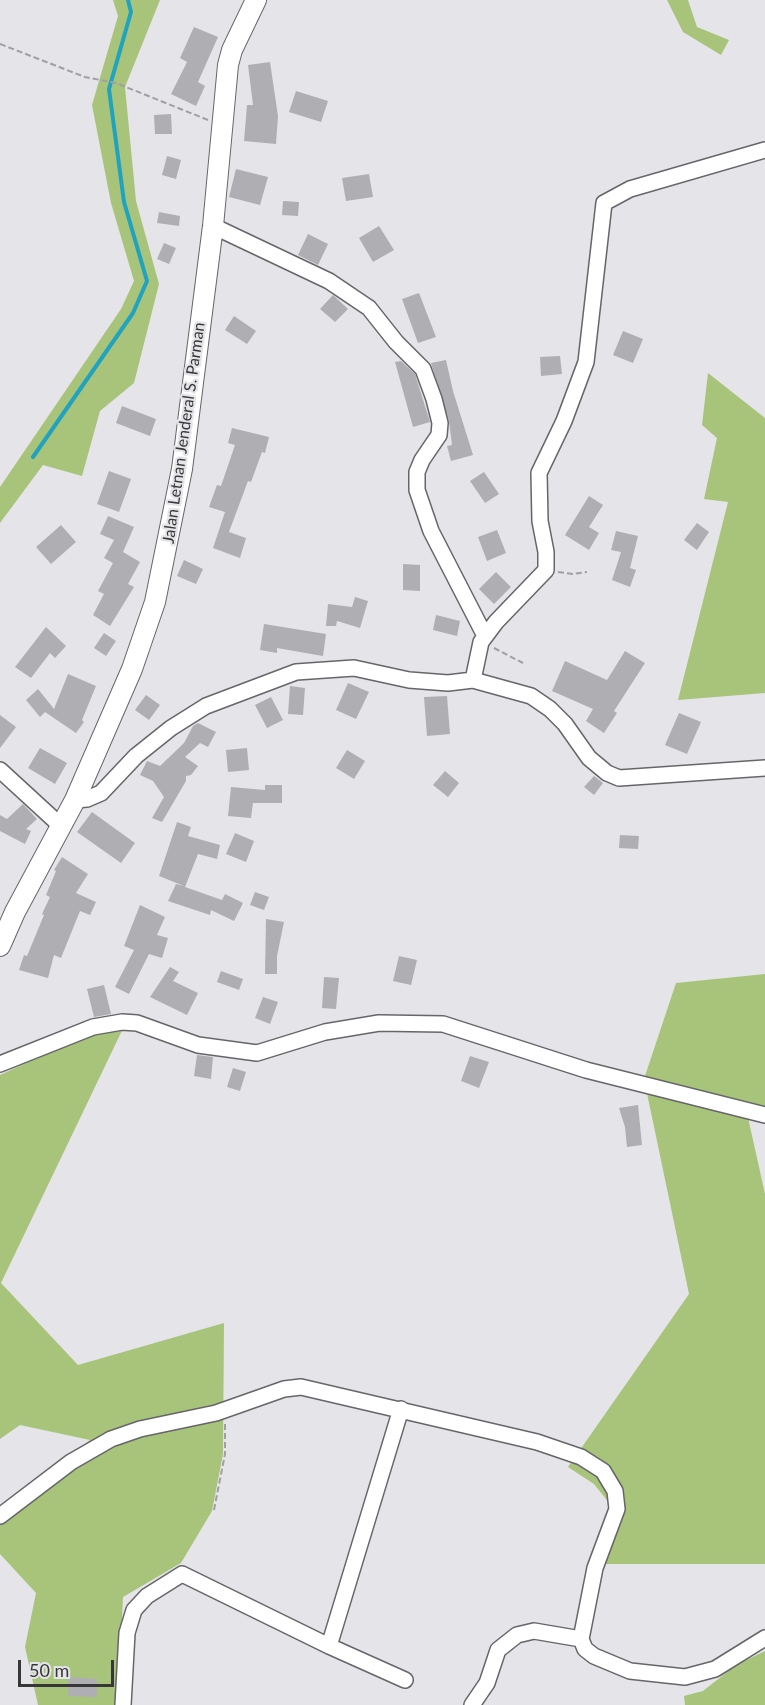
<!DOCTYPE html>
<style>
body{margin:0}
#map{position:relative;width:765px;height:1705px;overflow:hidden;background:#e4e4e9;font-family:Lato,sans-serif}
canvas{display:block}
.scale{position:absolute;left:18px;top:1660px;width:96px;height:27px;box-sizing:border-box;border:3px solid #373738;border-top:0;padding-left:8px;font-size:18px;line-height:21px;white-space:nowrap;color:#373738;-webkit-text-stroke:4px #e4e4e9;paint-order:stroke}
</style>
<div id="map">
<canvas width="765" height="1705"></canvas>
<div class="scale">50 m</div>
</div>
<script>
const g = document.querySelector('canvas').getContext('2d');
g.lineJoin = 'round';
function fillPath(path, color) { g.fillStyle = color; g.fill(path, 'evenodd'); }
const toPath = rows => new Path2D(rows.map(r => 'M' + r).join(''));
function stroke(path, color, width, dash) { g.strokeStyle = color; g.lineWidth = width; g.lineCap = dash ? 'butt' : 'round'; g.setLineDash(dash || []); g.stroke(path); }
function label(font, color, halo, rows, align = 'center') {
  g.font = font + ' Lato,sans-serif'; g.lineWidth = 4.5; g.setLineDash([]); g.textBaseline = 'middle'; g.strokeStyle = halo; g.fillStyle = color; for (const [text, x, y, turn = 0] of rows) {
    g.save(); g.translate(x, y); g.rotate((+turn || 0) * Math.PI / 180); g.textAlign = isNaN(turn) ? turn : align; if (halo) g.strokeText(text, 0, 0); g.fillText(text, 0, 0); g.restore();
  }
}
fillPath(toPath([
 [113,0,160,0,125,87,136,201,159,284,134,383,100,411,82,476,43,465,0,523,0,487,121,309,134,281,111,203,92,105,118,16],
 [667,0,688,0,697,27,729,40,721,55,683,32],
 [708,373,765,418,765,693,678,700,728,502,704,499,717,438,702,425],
 [765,974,765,1111,745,1104,765,1194,765,1564,595,1564,613,1521,610,1504,594,1484,568,1467,689,1294,644,1079,676,983],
 [129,1016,1,1283,78,1365,224,1323,223,1454,212,1511,181,1563,123,1597,118,1705,38,1705,25,1647,36,1593,0,1554,0,1510,29,1490,90,1440,20,1425,0,1439,0,1075],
 [765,1651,765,1705,685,1705,684,1696,703,1691,736,1665]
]), '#a8c47a');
stroke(toPath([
 [33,457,133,313,147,281,124,202,109,89,131,12,128,0]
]), '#1fa3bf', 4);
fillPath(toPath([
 [194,27,218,37,198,82,205,86,196,106,171,94,187,62,180,58],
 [270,62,278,116,276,144,244,141,247,105,253,105,248,65],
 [296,91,328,101,321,122,289,112],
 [171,114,172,134,155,134,154,115],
 [167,156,181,160,176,179,162,175],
 [236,169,268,177,260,205,229,197],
 [369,174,373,197,346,201,342,178],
 [283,201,299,202,298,216,282,215],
 [159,212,180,216,179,226,157,223],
 [379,226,394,250,373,262,359,238],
 [308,234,328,244,318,265,298,255],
 [164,243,176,248,169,264,157,259],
 [419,293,436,337,418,343,402,299],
 [333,295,348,309,335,322,320,309],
 [234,316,256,331,247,344,225,330],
 [623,331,643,339,633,363,613,355],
 [560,356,562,374,541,376,540,357],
 [446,360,453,391,473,455,451,461,447,446,452,445,449,421,431,363],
 [401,361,415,374,430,422,413,427,395,362],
 [122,406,156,419,150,436,116,423],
 [232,428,269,437,265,453,262,452,251,482,248,481,229,532,246,538,240,558,213,548,225,512,209,507,217,485,221,486,235,445,228,443],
 [109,471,131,479,119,512,97,504],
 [484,472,499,494,485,503,470,481],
 [589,496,603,505,589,527,599,533,589,550,565,535],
 [108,516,134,527,123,552,140,562,128,584,134,587,110,626,93,615,104,594,98,591,113,563,104,558,114,540,100,534],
 [697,523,709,532,697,550,684,540],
 [61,525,76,542,51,564,36,547],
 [497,530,506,553,487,561,478,537],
 [616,531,638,536,630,568,636,570,630,587,612,580,621,552,611,550],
 [184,560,203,569,196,584,177,576],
 [403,564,420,565,420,591,403,590],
 [496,572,511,587,494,604,479,589],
 [355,597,368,601,360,628,337,621,336,626,326,626,328,604,352,607],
 [436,615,460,621,457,636,433,630],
 [264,624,326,634,323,656,277,648,277,653,260,650],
 [46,627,66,646,55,658,50,653,31,678,15,667],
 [104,633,116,641,106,656,94,648],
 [625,651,645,663,614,711,617,713,604,733,586,721,593,709,552,691,565,661,607,680],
 [68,674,96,686,82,720,84,722,76,733,45,712,40,717,26,700,38,689,54,709],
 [348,683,369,692,356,719,336,710],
 [290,686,305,688,303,715,288,714],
 [146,695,160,705,149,720,135,710],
 [447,696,450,734,427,736,424,697],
 [271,697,283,720,267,728,255,705],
 [679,713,701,722,687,754,665,745],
 [0,715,16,727,0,748],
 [198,723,216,732,208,747,200,743,185,757,198,766,191,775,186,776,186,781,162,822,152,818,164,797,153,781,140,775,147,761,160,766,184,743,193,726],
 [40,748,67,763,55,784,28,768],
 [247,748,249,770,228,772,226,750],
 [347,750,365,761,354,779,336,768],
 [445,771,459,783,448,797,433,785],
 [594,776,603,783,594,795,584,787],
 [265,785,282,785,282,803,253,803,251,818,228,816,231,787,265,790],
 [23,804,37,819,26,829,31,831,25,844,0,831,0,815,7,819],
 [92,812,135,843,121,863,77,832],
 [177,822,191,827,188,836,220,845,217,859,198,854,185,887,222,900,225,894,243,903,234,921,211,910,210,915,168,901,176,884,184,886,159,876],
 [235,833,254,841,246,862,226,854],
 [620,835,639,836,638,849,619,848],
 [62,857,88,874,76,893,96,902,90,915,80,911,61,958,54,955,48,978,19,970,24,955,27,956,44,915,42,914,50,897,46,895,56,871,54,870],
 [255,892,269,897,264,910,250,905],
 [140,905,165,917,157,935,168,938,162,958,149,954,129,994,115,987,134,950,124,946],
 [266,919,284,922,277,956,277,974,265,974],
 [399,956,417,960,411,985,393,981],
 [170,967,179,972,173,981,198,993,187,1015,150,997],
 [221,971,243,979,239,990,217,982],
 [324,977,339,978,336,1009,322,1008],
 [104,985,111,1014,94,1017,87,989],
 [263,997,278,1002,270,1024,255,1018],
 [197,1055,213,1057,211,1079,194,1076],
 [470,1056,489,1062,479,1088,461,1081],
 [233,1068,246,1072,240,1091,227,1087],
 [638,1105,642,1145,627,1147,625,1127,619,1108],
 [68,1677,97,1679,97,1697,68,1696]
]), '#afafb3');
const minor = toPath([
 [213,226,329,281,369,308,396,342,423,369,434,399,440,423,439,435,422,460,417,472,417,490,431,531,485,636],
 [473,680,531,696,550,709,565,724,589,758,607,773,619,778,765,768],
 [0,770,61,826],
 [75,800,87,799,101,793,136,756,171,728,206,706,296,672,354,668,409,680,448,683,473,680,481,642,496,622,546,570,546,552,540,521,539,473,564,421,586,362,604,203,630,189,765,150],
 [0,1064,93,1027,122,1022,137,1023,198,1045,257,1053,325,1032,379,1023,443,1024,586,1070,765,1115],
 [0,1516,71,1462,111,1439,140,1429,216,1413,284,1389,301,1387,537,1442,581,1457,603,1471,615,1491,617,1509,595,1568,581,1639,585,1649,594,1656,630,1671,685,1677,715,1669,765,1638],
 [329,1646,401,1409],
 [123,1705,127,1633,134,1610,147,1596,182,1574,329,1646,405,1680],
 [472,1705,487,1683,498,1650,517,1635,534,1631,581,1639]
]);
const tertiary = toPath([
 [0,946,15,912,75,800,132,669,155,602,182,469,213,226,228,65,232,50,256,0]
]);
stroke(minor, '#66656a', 18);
stroke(tertiary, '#66656a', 22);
stroke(toPath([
 [0,44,85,77,116,83,208,120],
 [558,572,573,574,587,572],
 [494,648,523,663],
 [214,1510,225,1454,225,1424]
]), '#a0a0a4', 2, [6, 3]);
stroke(minor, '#fff', 15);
stroke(tertiary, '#fff', 20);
label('16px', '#373738', '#e4e4e9', [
 ["Jalan Letnan Jenderal S. Parman",184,433,-82]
]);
</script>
